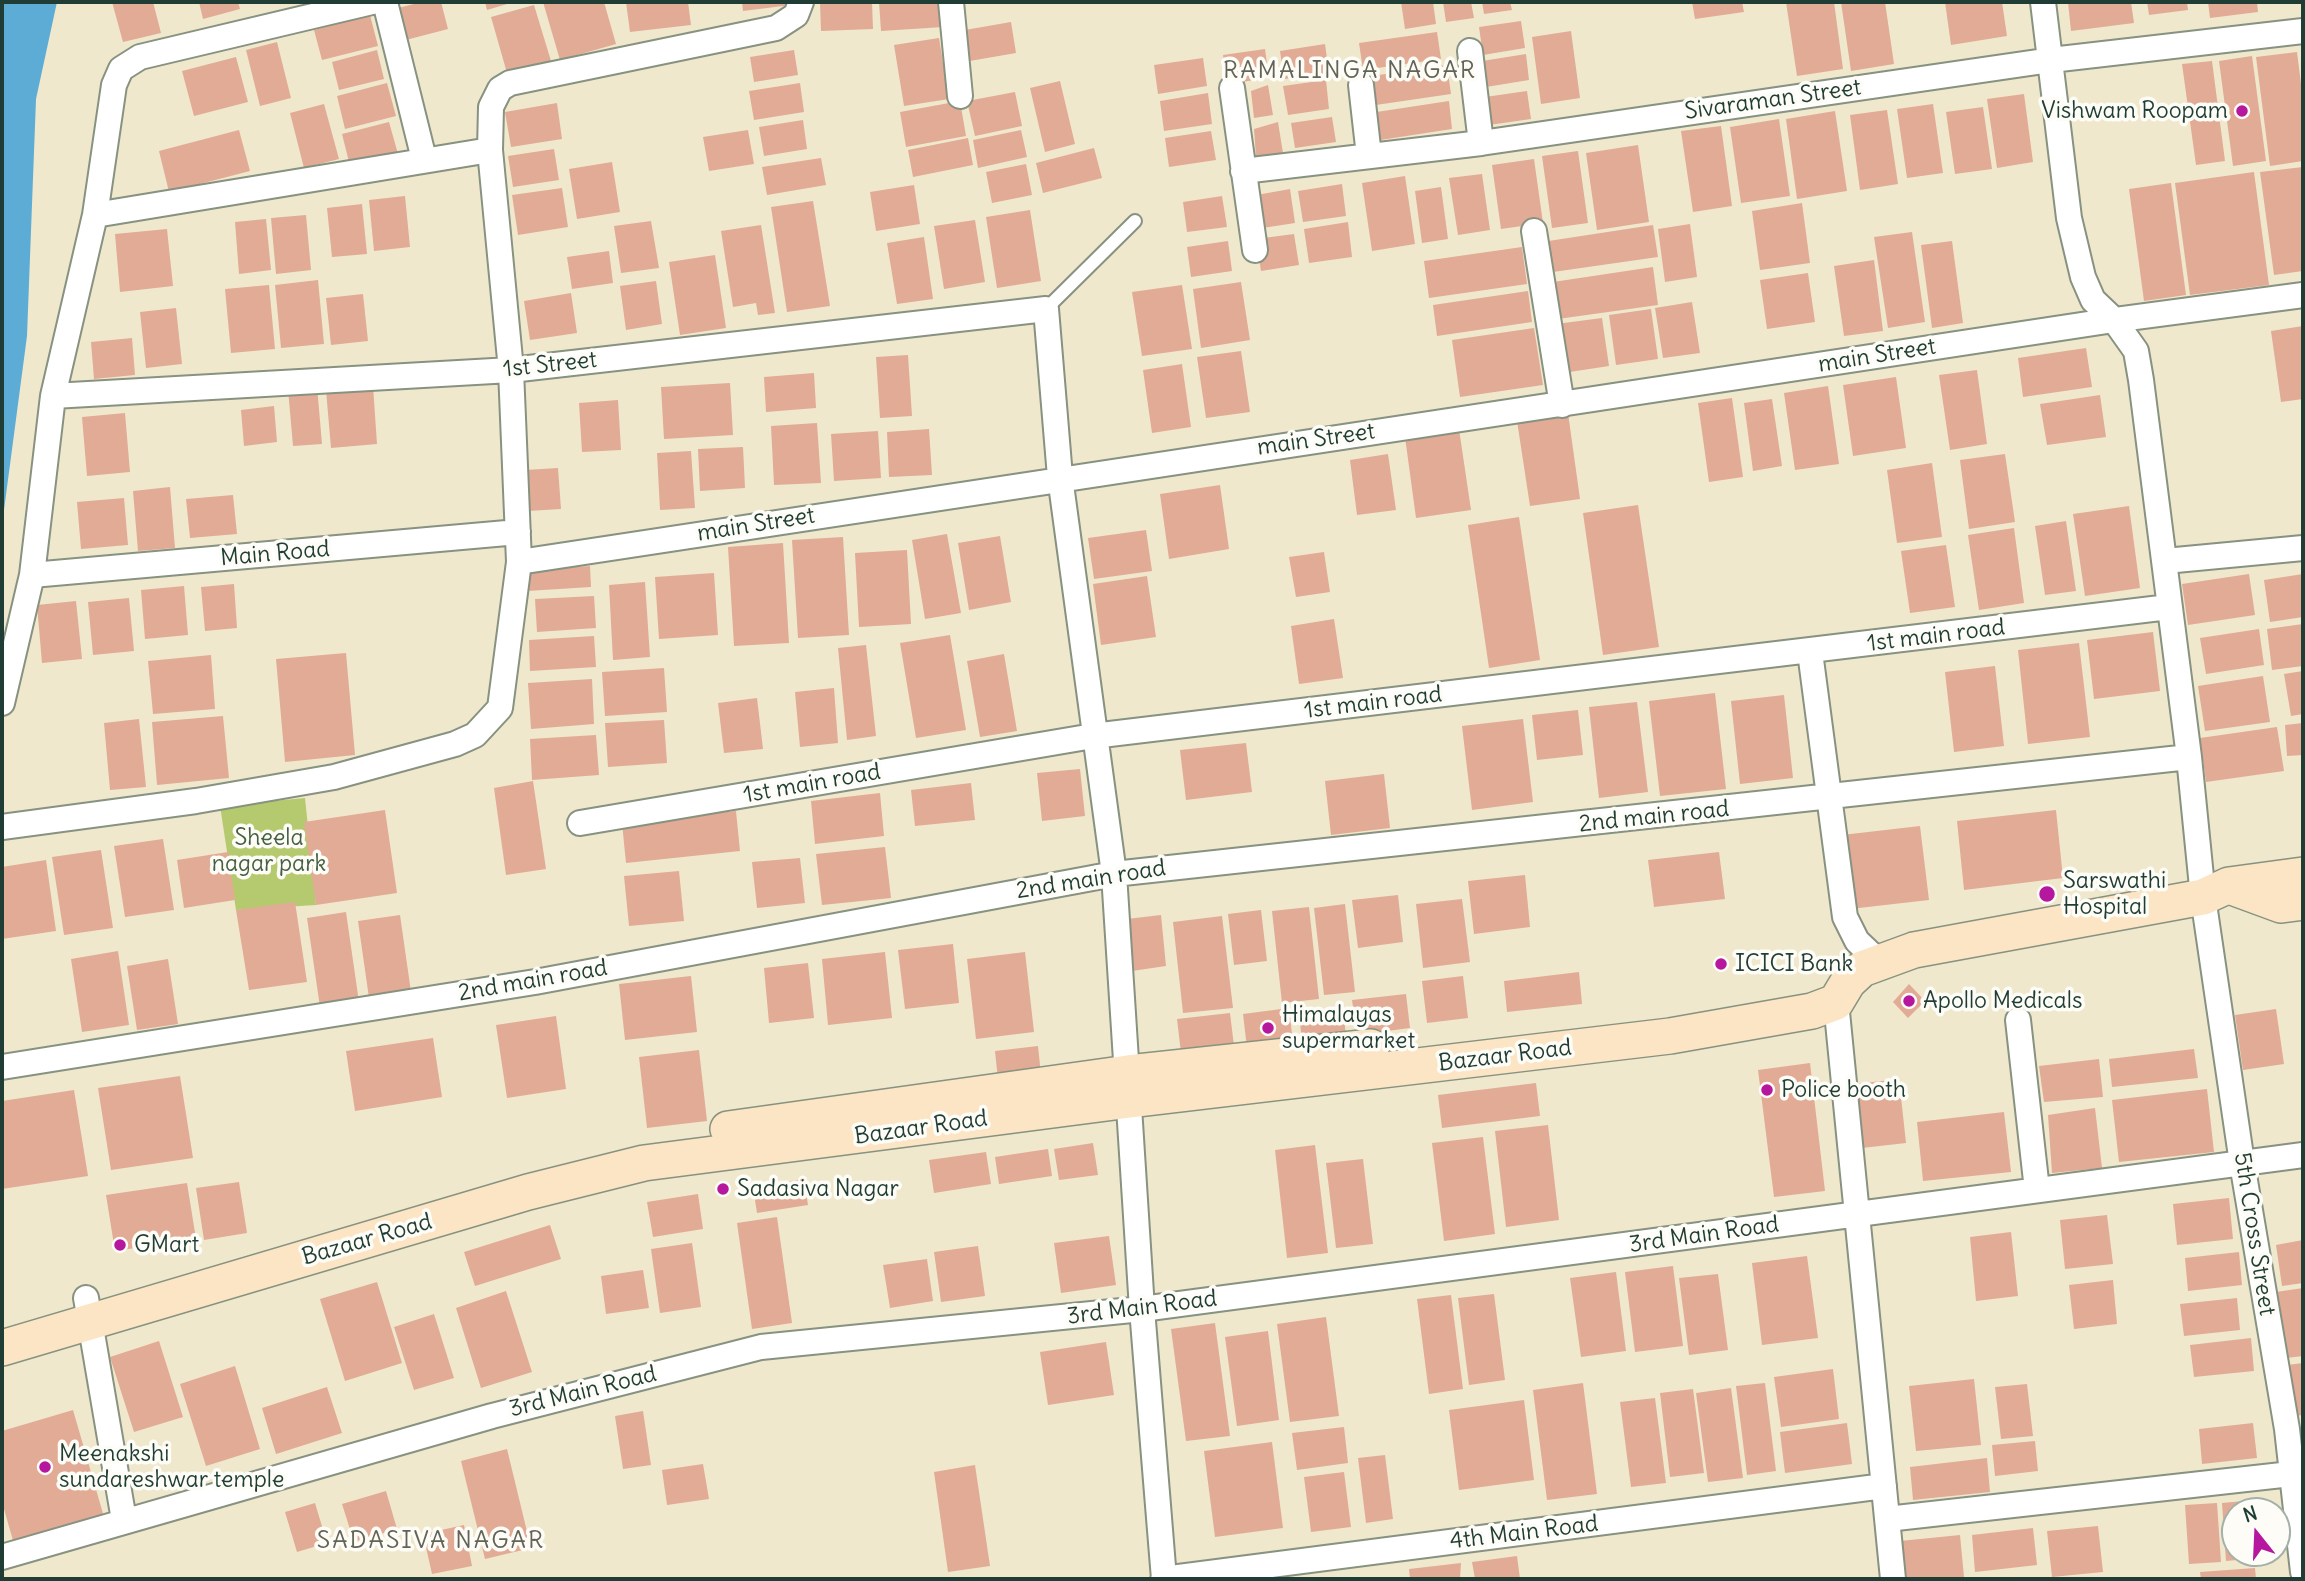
<!DOCTYPE html>
<style>
body{margin:0}
#map{position:relative;width:2305px;height:1581px;overflow:hidden;background:#efe8cd;font-family:Delius,sans-serif}
canvas{display:block}
.frame{position:absolute;inset:0;border:4px solid #1f3d34;pointer-events:none}
.north{position:absolute;left:2221px;top:1497px;width:70px;height:70px;box-sizing:border-box;background:#fdfcf7;border:2px solid #a4b0a9;border-radius:50%;rotate:342deg;font-size:19px;font-weight:700;line-height:28px;text-align:center;color:#1f3d34}
.north::after{content:'';display:block;margin:auto;width:24px;height:32px;background:#b5179e;clip-path:polygon(50% 0,100% 100%,50% 72%,0 100%)}
</style>
<div id="map">
<canvas width="2305" height="1581"></canvas>
<div class="frame"></div>
<div class="north">N</div>
</div>
<script>
const g = document.querySelector('canvas').getContext('2d');
g.lineJoin = 'round';
function fillPath(path, color) { g.fillStyle = color; g.fill(path, 'evenodd'); }
const toPath = rows => new Path2D(rows.map(r => 'M' + r).join(''));
function stroke(path, color, width, dash) { g.strokeStyle = color; g.lineWidth = width; g.lineCap = dash ? 'butt' : 'round'; g.setLineDash(dash || []); g.stroke(path); }
function label(font, color, halo, rows, align = 'center') {
  g.font = font + ' Delius,sans-serif'; g.lineWidth = 7; g.setLineDash([]); g.textBaseline = 'middle'; g.strokeStyle = halo; g.fillStyle = color; for (const [text, x, y, turn = 0] of rows) {
    g.save(); g.translate(x, y); g.rotate((+turn || 0) * Math.PI / 180); g.textAlign = isNaN(turn) ? turn : align; if (halo) g.strokeText(text, 0, 0); g.fillText(text, 0, 0); g.restore();
  }
}
fillPath(toPath([
 [305,798,316,905,236,910,220,806]
]), '#b5ca6e');
fillPath(toPath([
 [2,2,57,2,36,99,27,336,2,525]
]), '#5cacd6');
fillPath(toPath([
 [112,2,153,2,161,33,123,42],
 [199,2,238,2,240,9,203,19],
 [422,2,441,2,448,29,402,41,394,9],
 [485,2,514,2,487,10],
 [543,2,604,2,616,44,560,60],
 [626,2,688,2,691,25,630,32],
 [742,2,791,2,791,5,743,11],
 [820,2,872,2,873,29,821,31],
 [879,2,941,2,943,27,881,31],
 [1401,2,1433,2,1436,24,1405,29],
 [1443,2,1471,2,1474,18,1446,22],
 [1482,2,1510,2,1512,10,1484,14],
 [1692,2,1742,2,1744,12,1695,19],
 [1786,2,1834,2,1843,69,1797,76],
 [1841,2,1885,2,1894,64,1851,71],
 [1945,2,2002,2,2007,36,1951,45],
 [2068,2,2131,2,2134,23,2071,31],
 [2147,2,2187,2,2188,10,2149,15],
 [2208,2,2257,2,2258,12,2210,18],
 [534,5,551,61,507,73,491,17],
 [370,15,378,46,322,60,314,30],
 [1521,21,1525,48,1483,55,1479,27],
 [1011,22,1016,53,964,62,959,31],
 [1571,31,1580,98,1541,104,1532,37],
 [1437,32,1441,59,1363,70,1359,43],
 [939,38,949,99,904,106,894,45],
 [277,42,291,98,260,106,246,50],
 [1325,44,1329,73,1284,79,1280,51],
 [1265,49,1269,78,1227,84,1223,55],
 [377,50,384,79,339,90,332,62],
 [794,50,798,75,754,82,750,57],
 [2297,52,2303,100,2303,161,2270,166,2256,57],
 [1526,54,1529,80,1486,87,1482,61],
 [2252,56,2266,161,2233,166,2219,61],
 [236,57,248,102,194,116,182,71],
 [1203,58,1207,86,1158,94,1154,65],
 [2212,61,2225,161,2196,165,2182,64],
 [1447,65,1451,94,1369,106,1365,77],
 [1326,80,1329,109,1288,115,1283,86],
 [1060,81,1075,144,1045,152,1030,88],
 [387,83,396,116,345,129,337,96],
 [800,83,804,112,754,120,749,91],
 [1268,85,1273,115,1254,118,1251,91],
 [1527,91,1531,119,1489,125,1485,97],
 [1015,92,1022,126,975,136,967,101],
 [1208,93,1212,124,1164,131,1160,101],
 [2024,94,2033,162,1997,168,1987,99],
 [960,101,966,136,906,147,900,112],
 [1449,101,1452,129,1374,141,1370,113],
 [557,103,562,139,511,147,505,112],
 [324,104,339,159,304,168,290,113],
 [1933,104,1943,173,1907,178,1897,109],
 [1983,107,1992,169,1955,174,1946,112],
 [1887,110,1898,184,1860,190,1850,115],
 [1835,111,1847,191,1797,199,1786,119],
 [1332,117,1336,142,1295,148,1291,123],
 [1779,119,1790,196,1741,203,1730,127],
 [803,120,807,149,764,156,759,127],
 [389,122,398,154,350,166,342,134],
 [1278,122,1283,153,1256,157,1254,129],
 [1721,126,1732,206,1693,212,1681,131],
 [239,130,250,171,169,192,159,151],
 [748,130,754,164,709,171,703,137],
 [1021,130,1027,157,978,168,973,140],
 [1211,131,1216,160,1169,167,1165,138],
 [968,138,973,165,913,177,908,150],
 [1638,145,1649,222,1597,230,1586,153],
 [1094,148,1102,178,1043,193,1036,163],
 [554,149,559,180,513,187,508,156],
 [1578,151,1588,223,1552,228,1542,156],
 [821,158,826,185,767,195,762,167],
 [1534,159,1543,223,1501,229,1492,165],
 [612,162,620,212,577,219,569,169],
 [1026,164,1032,195,992,203,986,172],
 [2303,167,2303,271,2274,275,2260,172],
 [2254,172,2269,285,2190,295,2175,183],
 [1482,174,1490,230,1458,235,1449,178],
 [1405,176,1415,244,1372,251,1362,183],
 [2171,183,2186,295,2144,301,2129,189],
 [1342,184,1346,216,1303,222,1298,191],
 [914,185,920,224,876,231,870,192],
 [1441,187,1448,239,1422,243,1415,191],
 [562,188,568,227,518,235,512,195],
 [1290,189,1295,223,1256,229,1251,196],
 [405,196,410,247,374,251,369,200],
 [1222,196,1227,227,1187,232,1183,202],
 [813,201,830,306,787,312,771,207],
 [1802,203,1810,263,1760,270,1752,211],
 [362,204,367,254,332,257,327,208],
 [1030,210,1041,281,997,288,986,217],
 [306,215,311,270,276,274,271,218],
 [266,219,271,270,239,274,235,222],
 [975,220,985,282,944,289,934,226],
 [651,221,659,268,621,273,614,226],
 [1348,222,1352,257,1309,263,1304,229],
 [1690,224,1697,277,1665,282,1658,229],
 [761,225,775,313,758,315,756,303,733,307,721,231],
 [1653,225,1658,257,1546,273,1542,242],
 [167,229,173,286,120,292,115,234],
 [1912,232,1925,322,1888,328,1874,237],
 [1294,234,1299,265,1261,271,1256,239],
 [924,237,933,299,897,304,887,243],
 [1228,241,1232,271,1191,277,1187,247],
 [1952,241,1963,323,1932,328,1921,245],
 [1522,247,1527,284,1429,298,1424,261],
 [609,251,613,283,572,289,567,257],
 [715,255,726,328,680,335,669,262],
 [1874,260,1883,331,1844,336,1834,266],
 [1653,267,1658,305,1558,319,1553,282],
 [1808,273,1815,322,1767,329,1760,280],
 [318,280,324,344,281,348,275,285],
 [656,281,662,324,626,330,620,286],
 [1241,282,1250,340,1201,348,1193,289],
 [269,285,275,349,231,353,225,289],
 [1182,285,1192,349,1142,356,1132,292],
 [1528,291,1532,322,1437,336,1433,305],
 [571,293,577,333,530,340,524,301],
 [363,294,368,341,331,345,326,298],
 [1692,302,1700,353,1663,358,1655,308],
 [176,308,182,364,146,368,140,312],
 [1651,309,1658,359,1616,365,1609,315],
 [1602,318,1609,366,1563,373,1556,324],
 [2303,326,2303,399,2281,402,2271,331],
 [1534,328,1543,385,1460,397,1452,340],
 [132,338,135,375,94,379,91,342],
 [2086,348,2092,387,2023,397,2018,358],
 [1241,351,1250,412,1206,418,1197,357],
 [908,355,912,416,880,418,876,357],
 [1182,364,1191,427,1152,433,1143,370],
 [1977,370,1987,444,1950,450,1939,375],
 [814,373,816,408,766,412,764,377],
 [1896,377,1906,448,1853,456,1843,385],
 [730,383,733,435,664,439,661,387],
 [317,386,322,444,293,446,288,389],
 [373,386,377,444,331,448,326,390],
 [1828,386,1839,464,1795,470,1784,393],
 [2100,395,2106,437,2047,445,2040,404],
 [1732,398,1743,477,1709,482,1698,403],
 [1772,399,1782,466,1753,471,1744,403],
 [618,400,621,450,582,452,579,403],
 [274,406,277,442,244,446,241,410],
 [125,413,130,472,87,476,82,417],
 [1568,413,1580,499,1530,506,1517,421],
 [817,423,821,483,774,485,771,426],
 [929,429,932,475,889,477,887,432],
 [1459,429,1471,510,1416,518,1405,437],
 [878,431,881,478,834,481,831,434],
 [743,447,745,488,700,491,698,449],
 [691,451,695,508,660,510,657,453],
 [1388,454,1396,510,1357,515,1350,460],
 [2005,454,2015,522,1969,529,1960,460],
 [1932,463,1942,537,1897,543,1887,470],
 [558,468,561,509,528,511,525,470],
 [1220,485,1229,549,1169,559,1160,494],
 [170,487,175,548,138,551,133,491],
 [233,495,237,534,190,538,186,499],
 [124,498,128,545,81,549,77,502],
 [1638,505,1659,647,1603,655,1583,513],
 [2129,506,2140,588,2085,596,2073,514],
 [1519,517,1540,660,1489,668,1468,525],
 [2066,521,2076,591,2045,595,2035,526],
 [2014,528,2024,603,1979,610,1968,535],
 [1146,530,1152,571,1094,579,1088,538],
 [947,534,961,613,925,619,912,540],
 [1000,536,1011,602,969,610,958,543],
 [843,537,849,635,798,638,792,540],
 [783,543,789,643,734,646,728,547],
 [1946,545,1955,607,1910,613,1901,551],
 [907,550,911,624,859,627,855,553],
 [1324,552,1330,592,1296,597,1289,557],
 [590,566,591,587,527,591,526,570],
 [714,573,718,635,659,639,655,577],
 [2249,574,2255,615,2188,625,2182,584],
 [2303,574,2303,617,2270,622,2264,580],
 [1147,576,1156,637,1101,645,1093,584],
 [645,582,650,657,613,660,609,585],
 [234,584,237,628,205,631,201,587],
 [184,586,188,635,145,639,141,590],
 [594,596,596,628,537,632,535,599],
 [129,598,134,651,93,655,88,602],
 [76,601,82,659,42,663,37,605],
 [1334,619,1343,678,1299,684,1291,626],
 [2303,624,2303,666,2272,670,2267,629],
 [2259,629,2264,665,2206,674,2200,638],
 [2153,632,2160,691,2094,699,2087,640],
 [950,635,966,730,916,738,900,643],
 [594,636,596,667,530,671,529,640],
 [2079,643,2090,737,2028,744,2018,650],
 [866,645,876,736,847,740,838,648],
 [346,653,355,755,285,762,276,659],
 [1004,654,1017,731,980,737,967,661],
 [211,655,215,709,153,714,148,661],
 [1995,666,2004,746,1954,752,1945,672],
 [664,668,667,712,605,716,602,672],
 [2303,671,2303,714,2291,716,2284,674],
 [2263,676,2270,722,2205,731,2198,686],
 [592,679,594,724,531,729,528,683],
 [834,688,838,743,800,747,795,692],
 [1715,693,1726,789,1660,796,1649,701],
 [1784,695,1793,778,1740,784,1731,701],
 [757,698,763,749,724,753,718,703],
 [1637,702,1648,792,1599,798,1589,707],
 [1578,710,1583,755,1537,760,1532,715],
 [223,716,229,778,157,785,152,722],
 [139,719,146,787,110,790,104,723],
 [1523,719,1533,802,1472,810,1462,726],
 [664,720,667,763,608,767,605,723],
 [2303,723,2303,755,2287,756,2285,725],
 [2277,727,2284,771,2206,782,2200,738],
 [596,735,599,775,532,780,530,739],
 [1246,743,1252,792,1186,800,1180,750],
 [1080,769,1085,816,1042,821,1037,773],
 [1384,774,1390,828,1331,835,1325,781],
 [533,781,546,869,506,875,494,788],
 [971,783,975,820,915,826,911,790],
 [880,793,884,836,815,844,811,801],
 [385,810,397,893,316,905,304,822],
 [2056,810,2063,878,1964,890,1957,821],
 [736,811,740,851,626,863,622,823],
 [1920,826,1929,900,1850,909,1842,835],
 [163,839,174,910,125,917,114,846],
 [885,847,891,898,822,905,816,854],
 [101,850,113,928,64,935,52,857],
 [228,852,235,900,184,908,177,860],
 [1719,852,1725,899,1654,907,1648,860],
 [800,858,805,903,757,908,752,862],
 [46,860,56,931,2,939,2,867],
 [679,871,684,921,629,926,624,876],
 [1525,875,1530,927,1474,934,1468,881],
 [1398,895,1403,942,1358,948,1352,900],
 [1462,899,1470,962,1423,968,1416,904],
 [295,902,307,982,249,990,236,910],
 [1345,904,1355,992,1324,995,1314,908],
 [1309,907,1319,999,1282,1003,1272,911],
 [1261,910,1267,961,1234,965,1228,914],
 [346,912,359,1002,320,1007,307,918],
 [400,915,411,992,369,998,358,921],
 [1161,915,1166,966,1132,971,1127,919],
 [1222,916,1233,1008,1183,1013,1173,922],
 [953,944,959,1003,905,1009,898,950],
 [118,951,129,1025,82,1032,71,959],
 [885,952,892,1018,828,1025,822,959],
 [1025,952,1034,1032,976,1039,967,959],
 [168,959,178,1024,137,1030,127,966],
 [808,963,814,1018,769,1023,764,968],
 [1579,972,1582,1004,1507,1012,1504,981],
 [691,976,697,1032,625,1040,619,984],
 [1463,976,1468,1018,1427,1023,1422,981],
 [1909,984,1925,1001,1908,1018,1893,1002],
 [1406,994,1410,1028,1357,1035,1352,1000],
 [1289,1008,1293,1043,1247,1048,1243,1014],
 [1343,1008,1346,1037,1302,1042,1299,1013],
 [2276,1009,2284,1064,2243,1070,2235,1015],
 [1230,1013,1234,1046,1181,1053,1177,1019],
 [556,1016,566,1089,507,1098,496,1025],
 [433,1038,442,1097,355,1111,346,1051],
 [1038,1046,1041,1075,998,1080,995,1051],
 [2194,1049,2198,1078,2112,1087,2109,1059],
 [699,1050,707,1121,647,1128,639,1057],
 [2099,1059,2103,1097,2044,1102,2039,1066],
 [1810,1063,1825,1191,1774,1197,1758,1070],
 [180,1076,193,1158,111,1170,98,1088],
 [1899,1079,1906,1143,1862,1148,1855,1084],
 [1536,1083,1540,1116,1442,1128,1438,1095],
 [2207,1089,2214,1152,2119,1162,2112,1100],
 [74,1090,88,1176,2,1189,2,1101],
 [2095,1108,2102,1168,2052,1173,2048,1115],
 [2004,1112,2011,1172,1923,1181,1917,1122],
 [1548,1125,1559,1220,1506,1227,1495,1131],
 [1483,1137,1495,1234,1444,1241,1432,1143],
 [1093,1143,1098,1175,1059,1180,1054,1149],
 [1315,1145,1328,1253,1287,1258,1275,1150],
 [1048,1149,1052,1176,999,1184,995,1157],
 [986,1152,991,1184,934,1193,929,1160],
 [1363,1159,1373,1244,1336,1248,1326,1163],
 [804,1179,808,1205,757,1213,753,1187],
 [239,1182,247,1233,204,1240,196,1188],
 [187,1183,196,1239,115,1251,106,1195],
 [698,1194,703,1229,653,1237,647,1202],
 [2229,1198,2233,1239,2177,1245,2173,1204],
 [2107,1215,2113,1264,2065,1269,2060,1220],
 [777,1217,792,1323,752,1329,737,1223],
 [550,1225,561,1259,475,1286,464,1252],
 [2011,1232,2018,1296,1976,1301,1970,1237],
 [1109,1236,1116,1285,1061,1293,1054,1243],
 [2303,1240,2303,1283,2282,1286,2276,1245],
 [692,1243,701,1307,660,1313,651,1249],
 [978,1246,985,1296,941,1302,934,1252],
 [2239,1252,2242,1285,2188,1291,2185,1258],
 [1807,1256,1818,1338,1762,1345,1752,1263],
 [927,1259,933,1301,890,1308,883,1265],
 [1673,1266,1683,1346,1635,1352,1625,1272],
 [643,1270,649,1308,606,1314,601,1276],
 [1616,1272,1626,1351,1581,1357,1570,1278],
 [1718,1274,1728,1350,1689,1355,1679,1278],
 [2113,1280,2117,1324,2074,1329,2069,1285],
 [377,1282,402,1363,345,1381,320,1299],
 [2303,1288,2303,1356,2286,1358,2276,1292],
 [506,1291,532,1372,481,1388,456,1308],
 [1494,1294,1505,1380,1469,1385,1458,1298],
 [1451,1295,1463,1389,1429,1394,1417,1299],
 [2237,1298,2240,1330,2184,1336,2180,1304],
 [434,1314,454,1378,414,1390,394,1327],
 [1326,1317,1339,1416,1290,1422,1277,1324],
 [1215,1323,1230,1436,1186,1441,1171,1329],
 [1268,1331,1279,1420,1237,1426,1225,1337],
 [2251,1338,2254,1371,2194,1377,2190,1345],
 [159,1341,183,1417,134,1432,110,1357],
 [1106,1342,1114,1395,1048,1405,1040,1352],
 [2303,1363,2303,1415,2294,1416,2287,1365],
 [235,1366,260,1449,206,1466,180,1384],
 [1833,1369,1839,1419,1781,1427,1774,1377],
 [1974,1379,1981,1445,1916,1451,1909,1386],
 [1583,1383,1597,1494,1547,1500,1533,1390],
 [1765,1383,1776,1471,1747,1475,1736,1386],
 [2027,1384,2033,1436,2001,1439,1995,1387],
 [327,1387,342,1433,276,1454,262,1408],
 [1731,1388,1743,1478,1708,1482,1696,1393],
 [1693,1389,1704,1473,1670,1477,1660,1393],
 [1655,1398,1666,1483,1631,1487,1620,1402],
 [1524,1400,1534,1480,1459,1490,1449,1410],
 [73,1410,104,1517,14,1544,2,1502,2,1431],
 [643,1411,651,1465,623,1469,615,1416],
 [1847,1423,1852,1464,1785,1473,1780,1432],
 [2253,1423,2257,1458,2202,1464,2199,1429],
 [1344,1427,1348,1463,1297,1470,1292,1433],
 [2035,1441,2038,1471,1995,1476,1992,1445],
 [1272,1442,1283,1528,1215,1537,1204,1451],
 [507,1449,531,1548,485,1559,461,1461],
 [1385,1455,1393,1519,1366,1523,1358,1458],
 [1987,1458,1990,1492,1913,1500,1910,1467],
 [703,1464,709,1499,667,1505,662,1470],
 [975,1465,990,1566,948,1572,934,1472],
 [1344,1472,1351,1527,1311,1532,1304,1477],
 [386,1491,397,1529,354,1542,342,1504],
 [2267,1499,2268,1511,2235,1511,2235,1553,2271,1553,2271,1557,2226,1561,2222,1503],
 [315,1503,327,1543,297,1552,285,1512],
 [2217,1503,2221,1562,2189,1564,2185,1505],
 [464,1525,472,1566,432,1574,423,1534],
 [2098,1526,2103,1572,2052,1577,2047,1531],
 [2033,1528,2037,1565,1975,1572,1972,1535],
 [1960,1535,1964,1577,1904,1579,1900,1541],
 [1517,1556,1520,1579,1475,1579,1472,1562],
 [1461,1563,1460,1579,1410,1579,1409,1569],
 [2255,1568,2256,1579,2201,1579,2200,1572]
]), '#e2ab95');
const lane = toPath([
 [1046,309,1135,221]
]);
const street = toPath([
 [385,2,424,159],
 [951,2,960,96],
 [2043,2,2069,218,2083,277,2093,300,2114,320,2136,351,2141,380,2189,757,2203,897,2242,1163,2287,1429,2303,1572],
 [1470,51,1481,143],
 [1361,85,1369,156],
 [1232,88,1255,250],
 [1243,171,1481,143,2051,60,2303,31],
 [95,215,490,150],
 [1534,231,1562,405],
 [53,396,511,370,1046,309,1060,477,1114,874,1142,1309,1164,1579],
 [2165,561,2303,548],
 [519,562,2114,320,2303,295],
 [32,575,518,532],
 [1810,652,1845,917,1857,941,1878,961],
 [2,703,32,575,53,396,95,215,114,85,121,69,140,57,372,2],
 [580,823,1093,736,2169,607],
 [2,827,196,801,334,777,455,744,475,735,500,708,519,562,511,370,490,150,491,107,500,89,510,83,776,28,796,15,801,2],
 [1836,1002,1893,1579],
 [2018,1020,2037,1190],
 [2,1067,535,982,1114,874,2189,757],
 [86,1298,124,1520],
 [1887,1519,2291,1474],
 [2,1557,492,1416,761,1347,1142,1309,2303,1155],
 [1163,1579,1884,1486]
]);
const secondary = toPath([
 [2232,887,2281,905,2303,902],
 [728,1129,1128,1073,1371,1047],
 [2,1348,528,1192,644,1163,1130,1100,1670,1036,1812,1011,1836,1002,1848,982,1862,969,1914,950,2203,897,2229,885,2303,875]
]);
stroke(lane, '#879280', 16);
stroke(street, '#879280', 28);
stroke(secondary, '#879280', 38);
stroke(lane, '#fff', 12);
stroke(street, '#fff', 24);
stroke(secondary, '#fce5c4', 35);
for (const [x, y, r, color] of [
 [2242,111,7,"#b5179e"],
 [2047,894,9,"#b5179e"],
 [1721,964,7,"#b5179e"],
 [1909,1001,7,"#b5179e"],
 [1268,1028,7,"#b5179e"],
 [1767,1090,7,"#b5179e"],
 [723,1189,7,"#b5179e"],
 [120,1245,7,"#b5179e"],
 [45,1467,7,"#b5179e"]
]) { const dot = new Path2D(); dot.arc(x, y, r, 0, 2 * Math.PI); g.fillStyle = color; g.fill(dot); stroke(dot, '#fdfcf7', 2.5); }
label('23px', '#1f3d34', '#fdfcf7', [
 ["Sivaraman Street",1773,100,-8],
 ["main Street",1877,356,-9],
 ["1st Street",550,365,-6],
 ["main Street",1316,440,-8],
 ["main Street",756,525,-9],
 ["Main Road",275,554,-5],
 ["1st main road",1936,636,-7],
 ["1st main road",1373,703,-7],
 ["1st main road",812,784,-10],
 ["2nd main road",1654,817,-6],
 ["2nd main road",1091,880,-9],
 ["2nd main road",533,981,-10],
 ["Bazaar Road",1505,1056,-7],
 ["Bazaar Road",921,1128,-8],
 ["5th Cross Street",2254,1234,81],
 ["3rd Main Road",1704,1235,-8],
 ["Bazaar Road",367,1240,-16],
 ["3rd Main Road",1142,1308,-7],
 ["3rd Main Road",583,1392,-14],
 ["4th Main Road",1524,1533,-7]
]);
label('23px', '#1f3d34', '#fdfcf7', [
 ["Vishwam Roopam",2228,111,"right"],
 ["Sarswathi",2063,881],
 ["Hospital",2063,907],
 ["ICICI Bank",1735,964],
 ["Apollo Medicals",1923,1001],
 ["Himalayas",1282,1015],
 ["supermarket",1282,1041],
 ["Police booth",1781,1090],
 ["Sadasiva Nagar",737,1189],
 ["GMart",134,1245],
 ["Meenakshi",59,1454],
 ["sundareshwar temple",59,1480]
], 'left');
label('23px', '#446042', '#fdfcf7', [
 ["Sheela",269,838],
 ["nagar park",269,864]
]);
g.letterSpacing = '2px';
label('24px', '#636456', '#fdfcf7', [
 ["RAMALINGA NAGAR",1350,71],
 ["SADASIVA NAGAR",431,1541]
]);
g.letterSpacing = '0px';
</script>
